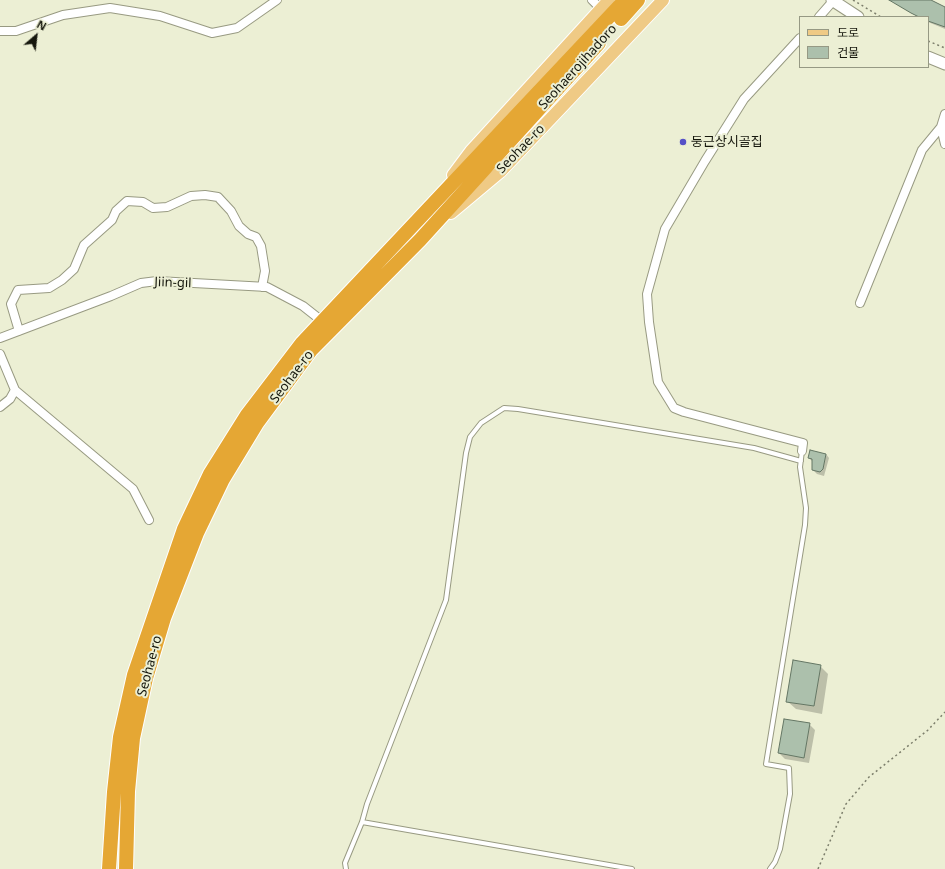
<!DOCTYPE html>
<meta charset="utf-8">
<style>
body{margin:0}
#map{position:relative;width:945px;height:869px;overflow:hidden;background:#ecefd4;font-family:"Noto Sans","Noto Sans KR",sans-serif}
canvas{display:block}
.legend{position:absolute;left:799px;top:16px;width:130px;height:52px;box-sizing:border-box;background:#ecefd4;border:1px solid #969984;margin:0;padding:5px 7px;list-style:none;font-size:12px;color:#16170d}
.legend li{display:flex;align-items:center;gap:8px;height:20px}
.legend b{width:20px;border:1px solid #969984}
.north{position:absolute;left:16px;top:16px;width:40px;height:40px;-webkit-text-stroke:3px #ecefd4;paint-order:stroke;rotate:28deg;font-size:11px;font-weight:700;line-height:16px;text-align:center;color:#16170d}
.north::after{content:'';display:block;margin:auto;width:14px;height:18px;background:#16170d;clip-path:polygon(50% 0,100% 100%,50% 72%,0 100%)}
</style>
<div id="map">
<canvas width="945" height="869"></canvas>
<ul class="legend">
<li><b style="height:5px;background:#efca85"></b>도로</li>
<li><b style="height:11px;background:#acc0ac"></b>건물</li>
</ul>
<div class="north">N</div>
</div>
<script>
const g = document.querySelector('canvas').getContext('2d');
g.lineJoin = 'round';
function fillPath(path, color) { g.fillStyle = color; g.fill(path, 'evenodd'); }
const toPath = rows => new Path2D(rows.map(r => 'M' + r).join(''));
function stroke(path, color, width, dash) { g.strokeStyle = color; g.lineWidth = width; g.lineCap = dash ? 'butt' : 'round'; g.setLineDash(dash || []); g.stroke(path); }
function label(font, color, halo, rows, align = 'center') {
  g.font = font + ' "Noto Sans","Noto Sans KR",sans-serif'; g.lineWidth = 4; g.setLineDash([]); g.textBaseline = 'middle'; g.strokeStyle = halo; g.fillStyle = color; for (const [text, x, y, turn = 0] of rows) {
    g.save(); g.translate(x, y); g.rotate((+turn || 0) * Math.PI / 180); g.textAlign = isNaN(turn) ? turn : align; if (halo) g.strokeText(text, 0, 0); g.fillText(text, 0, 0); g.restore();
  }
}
fillPath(toPath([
 [890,0,929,0,945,8,945,29,928,22,928,17,918,17],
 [826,454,829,458,824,476,817,474,813,470,813,462,809,458],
 [820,666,828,674,822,714,796,709,787,701],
 [809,724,815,730,809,763,785,759,779,753]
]), '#0003');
const building = toPath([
 [889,0,931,0,945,7,945,27,928,21,928,17,919,17,911,13,889,0],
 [810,450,826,454,823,469,820,472,812,470,812,459,808,458,810,450],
 [793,660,821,665,814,706,786,702,793,660],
 [784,719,810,723,804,758,778,753,784,719]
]);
fillPath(building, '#acc0ac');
stroke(building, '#647664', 1);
const lane = toPath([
 [362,822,632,869],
 [346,869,345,863,362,822,367,804,446,600,466,453,470,437,481,423,504,408,518,409,754,448,801,461],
 [770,869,775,862,780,849,790,794,789,768,766,764,805,525,806,508,800,467,802,451]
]);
const street = toPath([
 [592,0,601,9],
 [819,17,833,1],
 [0,31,16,31,63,15,110,8,160,16,212,33,237,28,277,0],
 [800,38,744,99,705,161,665,229,647,294,649,322,658,382,674,408,684,412,803,443,802,451],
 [945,114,941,127,945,144],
 [860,303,922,150,941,127,945,128],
 [19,331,11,304,18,290,49,288,62,280,74,269,84,245,112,220,116,211,127,201,143,202,153,208,167,207,191,196,205,195,218,197,231,211,239,226,248,234,256,237,261,246,265,271,262,287],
 [0,338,111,296,141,283,157,281,267,287,303,306,322,321],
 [0,354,15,390,10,399,0,407],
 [15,390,133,489,149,520]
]);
const secondary = toPath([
 [832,0,858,17],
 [928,57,945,64]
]);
const primary = toPath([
 [453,175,471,151,609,0],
 [451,213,500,172,663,0]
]);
const highway = toPath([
 [621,19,638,0],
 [109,869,114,792,120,737,134,675,184,529,210,474,247,415,302,343,625,0],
 [126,869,128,791,133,738,146,678,164,618,197,533,223,479,257,423,311,350,420,240,599,43]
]);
stroke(lane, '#989a82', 6);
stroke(street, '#989a82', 10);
stroke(secondary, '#989a82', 13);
stroke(primary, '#fff', 14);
stroke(highway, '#fff', 16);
stroke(toPath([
 [853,0,881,17],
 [928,41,945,48],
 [818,869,846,804,869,777,928,730,945,712]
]), '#7c7e6b', 1.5, [2, 3]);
stroke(lane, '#fff', 4);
stroke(street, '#fff', 8);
stroke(secondary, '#fff', 11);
stroke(primary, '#efca85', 12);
stroke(highway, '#e5a734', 14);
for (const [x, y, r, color] of [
 [683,142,4,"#5550c7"]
]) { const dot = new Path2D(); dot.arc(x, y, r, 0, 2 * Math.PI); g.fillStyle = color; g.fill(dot); stroke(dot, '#ecefd4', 1.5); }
label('13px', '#16170d', '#ecefd4', [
 ["Seohaerojihadoro",578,67,-48],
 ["Seohae-ro",521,149,-46],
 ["Jiin-gil",173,283,2],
 ["Seohae-ro",292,377,-53],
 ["Seohae-ro",150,666,-75]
]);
label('13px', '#16170d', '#ecefd4', [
 ["둥근상시골집",691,142]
], 'left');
</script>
